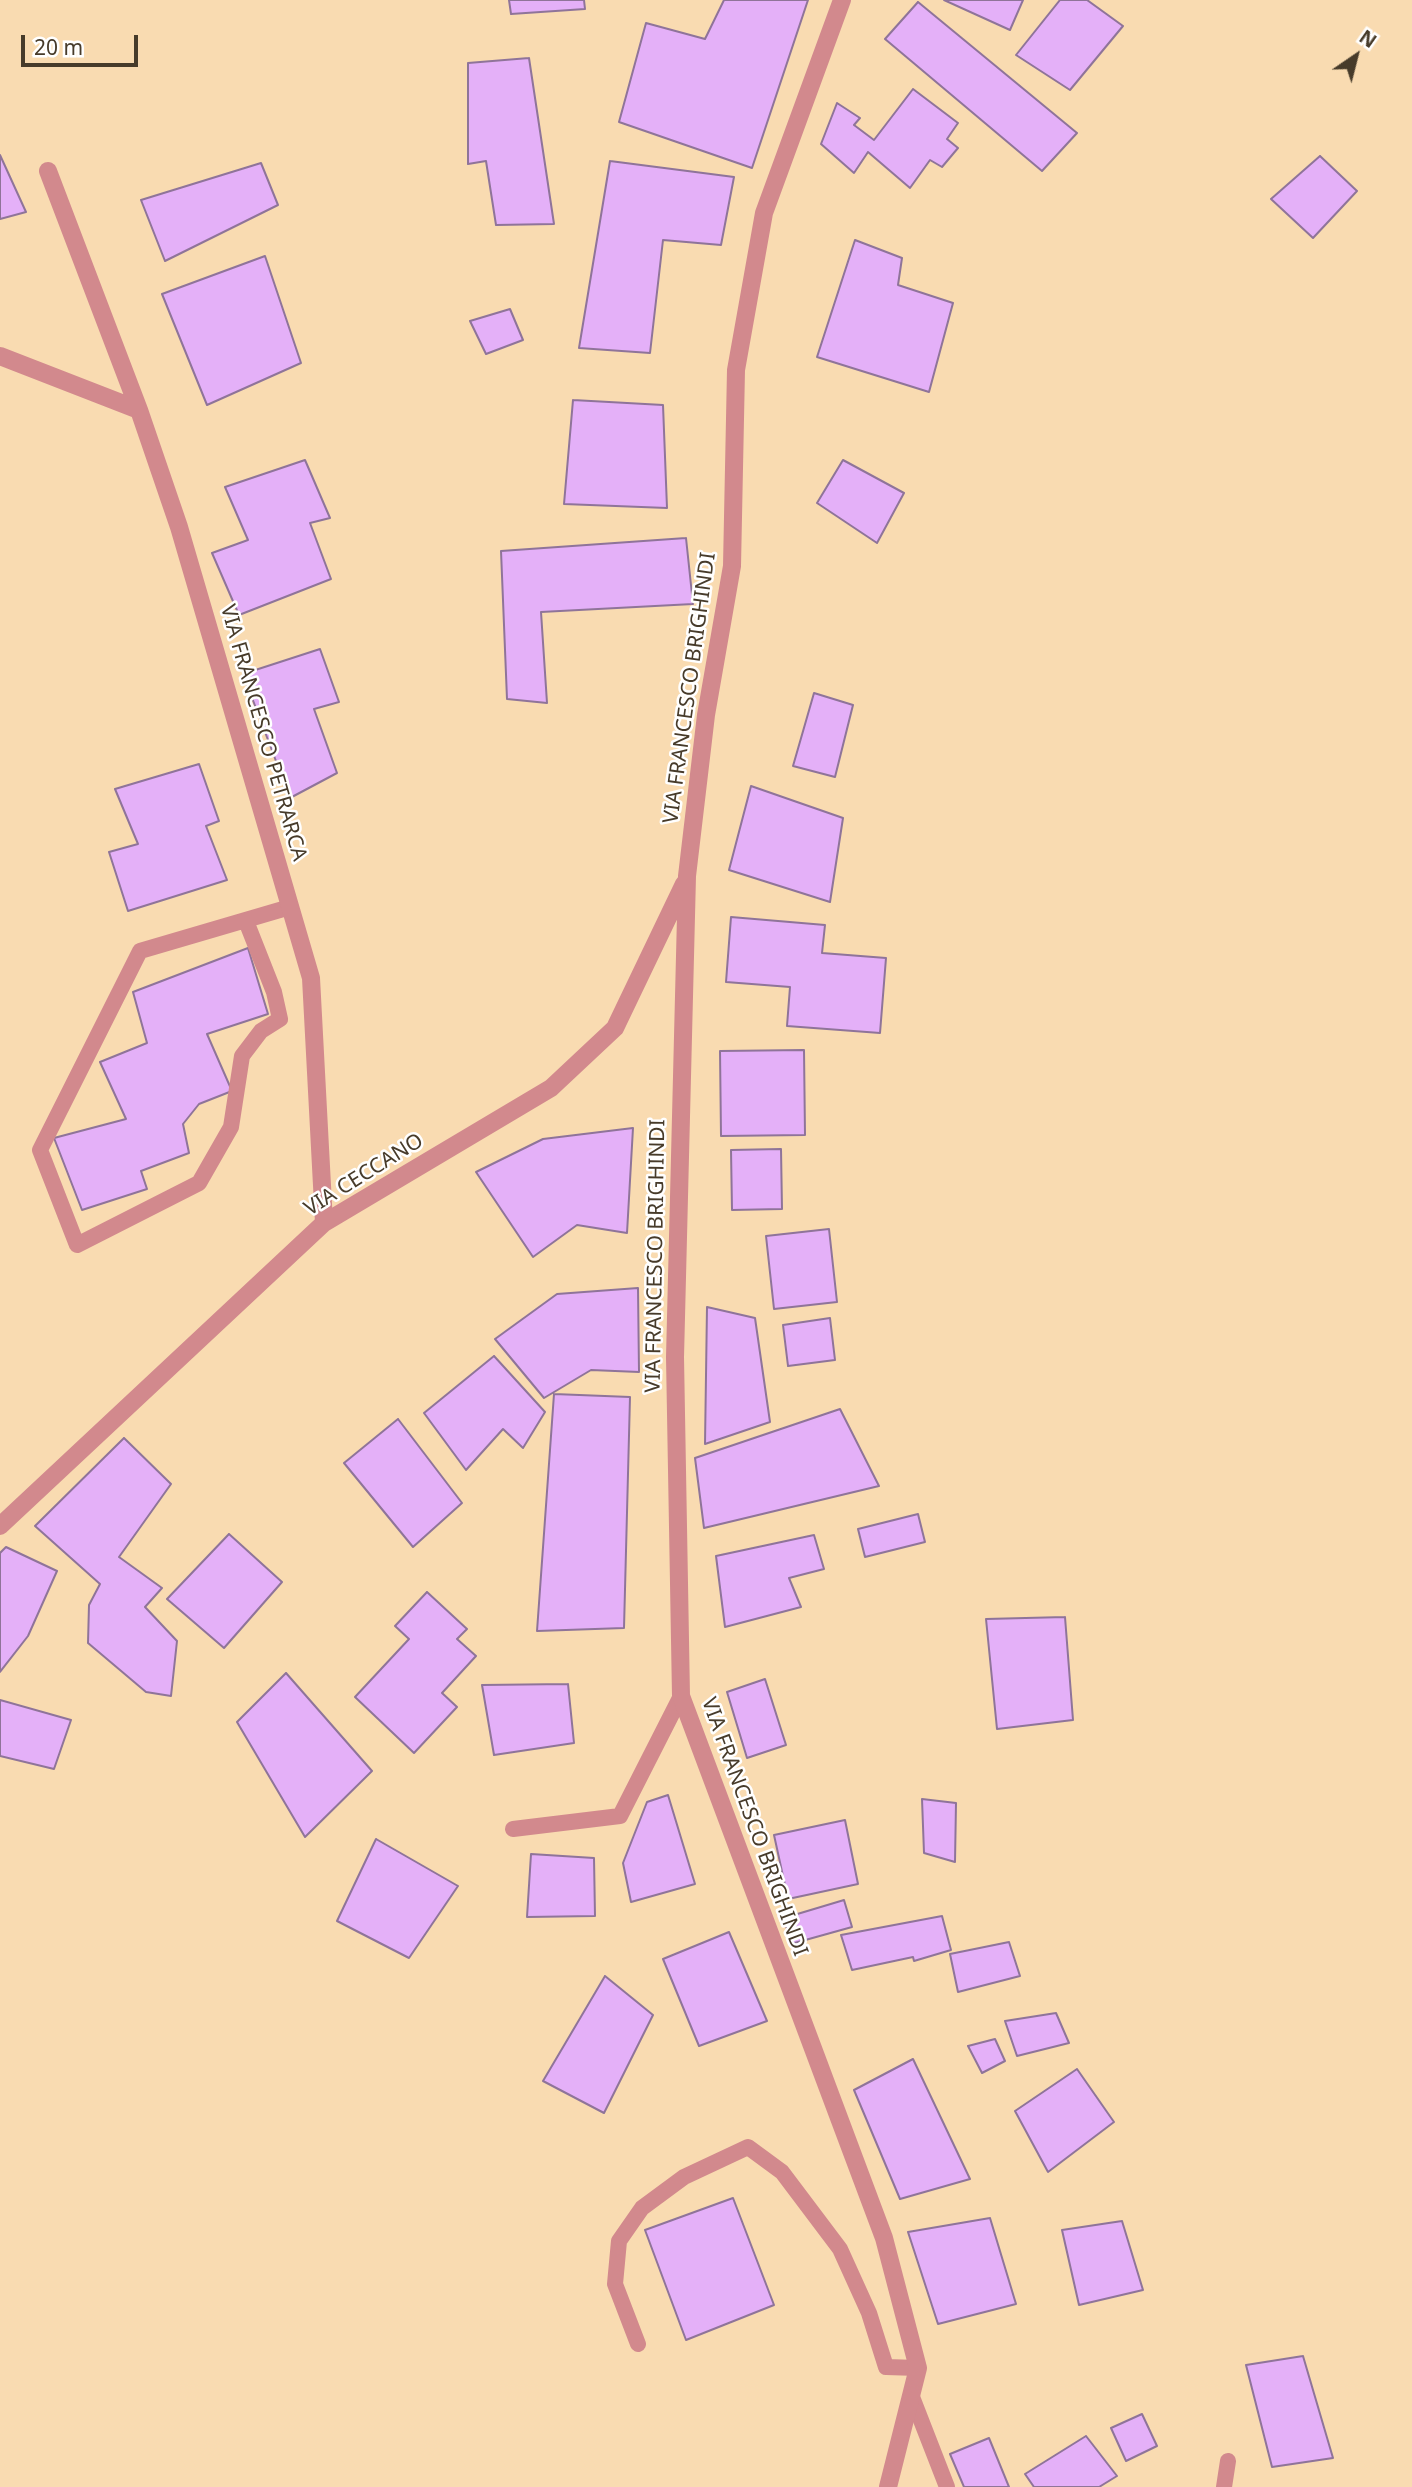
<!DOCTYPE html>
<style>
body{margin:0}
#map{position:relative;width:1412px;height:2487px;overflow:hidden;background:#f9dbb1;font-family:"Noto Sans",sans-serif}
canvas{display:block}
.north{position:absolute;left:1321px;top:21px;width:70px;height:70px;-webkit-text-stroke:5px #fff;paint-order:stroke;rotate:35deg;font-size:19px;font-weight:700;line-height:28px;text-align:center;color:#473b2a}
.north::after{content:'';display:block;margin:auto;width:24px;height:32px;background:#473b2a;clip-path:polygon(50% 0,100% 100%,50% 72%,0 100%)}
.scale{position:absolute;left:21px;top:35px;width:117px;height:32px;box-sizing:border-box;border:4px solid #473b2a;border-top:0;padding-left:9px;font-size:21px;line-height:24px;white-space:nowrap;color:#473b2a;-webkit-text-stroke:5px #fff;paint-order:stroke}
</style>
<div id="map">
<canvas width="1412" height="2487"></canvas>
<div class="north">N</div>
<div class="scale">20 m</div>
</div>
<script>
const g = document.querySelector('canvas').getContext('2d');
g.lineJoin = 'round';
function fillPath(path, color) { g.fillStyle = color; g.fill(path, 'evenodd'); }
const toPath = rows => new Path2D(rows.map(r => 'M' + r).join(''));
function stroke(path, color, width, dash) { g.strokeStyle = color; g.lineWidth = width; g.lineCap = dash ? 'butt' : 'round'; g.setLineDash(dash || []); g.stroke(path); }
function label(font, color, halo, rows, align = 'center') {
  g.font = font + ' "Noto Sans",sans-serif'; g.lineWidth = 5; g.setLineDash([]); g.textBaseline = 'middle'; g.strokeStyle = halo; g.fillStyle = color; for (const [text, x, y, turn = 0] of rows) {
    g.save(); g.translate(x, y); g.rotate((+turn || 0) * Math.PI / 180); g.textAlign = isNaN(turn) ? turn : align; if (halo) g.strokeText(text, 0, 0); g.fillText(text, 0, 0); g.restore();
  }
}
const building = toPath([
 [509,0,584,0,585,9,511,14,509,0],
 [724,0,808,0,752,168,619,122,646,23,705,39,724,0],
 [944,0,1023,0,1010,30,944,0],
 [1060,0,1087,0,1123,26,1070,90,1016,55,1060,0],
 [918,2,1077,133,1042,171,885,39,918,2],
 [529,58,554,224,496,225,486,161,468,164,468,63,529,58],
 [913,89,958,123,947,139,958,148,942,167,930,160,910,188,868,152,854,173,821,144,837,103,860,118,854,125,874,140,913,89],
 [0,155,26,212,0,219,0,155],
 [1320,156,1357,191,1313,238,1271,199,1320,156],
 [610,161,734,177,721,245,663,240,650,353,579,348,610,161],
 [261,163,278,205,165,261,141,200,261,163],
 [855,240,902,258,898,285,953,303,929,392,817,357,855,240],
 [265,256,301,363,207,405,162,294,265,256],
 [510,309,523,340,486,354,470,321,510,309],
 [573,400,663,405,667,508,564,504,573,400],
 [305,460,330,518,310,523,331,579,239,615,212,553,248,540,225,487,305,460],
 [843,460,904,493,877,543,817,503,843,460],
 [686,538,693,604,541,612,547,703,507,699,501,551,686,538],
 [320,649,339,702,314,709,337,773,290,798,243,674,320,649],
 [814,693,853,705,835,777,793,766,814,693],
 [199,764,219,821,206,826,227,880,128,911,109,852,138,844,115,789,199,764],
 [751,786,843,818,830,902,729,870,751,786],
 [731,917,825,925,822,953,886,958,880,1033,787,1026,790,987,726,982,731,917],
 [248,948,268,1014,207,1034,232,1091,199,1104,183,1124,189,1153,141,1171,147,1189,82,1210,54,1138,126,1119,100,1062,147,1043,133,992,248,948],
 [804,1050,805,1135,721,1136,720,1051,804,1050],
 [633,1128,627,1233,577,1225,533,1257,476,1172,543,1139,633,1128],
 [781,1149,782,1209,732,1210,731,1150,781,1149],
 [829,1229,837,1302,774,1309,766,1236,829,1229],
 [638,1288,639,1372,591,1370,544,1398,495,1339,557,1294,638,1288],
 [707,1307,755,1318,770,1422,705,1444,707,1307],
 [830,1318,835,1360,788,1366,783,1325,830,1318],
 [494,1356,545,1412,523,1448,503,1429,466,1470,424,1413,494,1356],
 [554,1394,630,1397,624,1628,537,1631,554,1394],
 [840,1409,879,1486,704,1528,695,1458,840,1409],
 [398,1419,462,1503,413,1547,344,1463,398,1419],
 [124,1438,171,1484,119,1557,162,1588,145,1607,177,1641,171,1696,146,1692,88,1643,89,1605,100,1584,35,1526,124,1438],
 [918,1514,925,1542,865,1557,858,1529,918,1514],
 [229,1534,282,1582,224,1648,167,1599,229,1534],
 [814,1535,824,1569,789,1578,801,1607,725,1627,716,1556,814,1535],
 [6,1547,57,1571,28,1636,0,1672,0,1553,6,1547],
 [427,1592,467,1629,457,1639,476,1656,442,1693,457,1707,414,1753,355,1697,409,1639,395,1626,427,1592],
 [1065,1617,1073,1720,997,1729,986,1619,1065,1617],
 [286,1673,372,1771,305,1837,237,1722,286,1673],
 [765,1679,786,1745,747,1758,727,1692,765,1679],
 [568,1684,574,1743,494,1755,482,1685,568,1684],
 [0,1700,71,1720,54,1769,0,1756,0,1700],
 [668,1795,695,1884,631,1902,623,1863,647,1802,668,1795],
 [922,1799,956,1803,955,1862,924,1853,922,1799],
 [845,1820,858,1884,788,1899,774,1835,845,1820],
 [376,1839,458,1886,409,1958,337,1921,376,1839],
 [531,1854,594,1858,595,1916,527,1917,531,1854],
 [844,1900,852,1927,791,1944,784,1918,844,1900],
 [942,1916,951,1950,914,1961,913,1957,852,1970,841,1935,942,1916],
 [729,1932,767,2021,699,2046,663,1959,729,1932],
 [1009,1942,1020,1976,958,1992,950,1954,1009,1942],
 [605,1976,653,2015,604,2113,543,2081,605,1976],
 [1056,2013,1069,2043,1017,2056,1005,2021,1056,2013],
 [995,2039,1005,2061,982,2073,968,2046,995,2039],
 [913,2059,970,2179,900,2199,854,2090,913,2059],
 [1077,2069,1114,2122,1048,2172,1015,2111,1077,2069],
 [733,2198,774,2305,686,2340,645,2230,733,2198],
 [990,2218,1016,2304,938,2324,908,2232,990,2218],
 [1122,2221,1143,2290,1079,2305,1062,2230,1122,2221],
 [1303,2356,1333,2458,1272,2467,1246,2365,1303,2356],
 [1142,2414,1157,2446,1126,2461,1111,2428,1142,2414],
 [1086,2436,1117,2476,1099,2487,1034,2487,1025,2474,1086,2436],
 [989,2438,1009,2487,964,2487,950,2454,989,2438]
]);
fillPath(building, '#e4b0f8');
stroke(building, '#8f7499', 2);
stroke(toPath([
 [246,921,274,992,280,1019,261,1031,242,1056,231,1127,199,1183,77,1245,40,1150,140,951,290,907],
 [513,1829,620,1816,681,1696],
 [638,2344,615,2284,619,2241,642,2208,684,2177,748,2147,782,2172,840,2249,869,2313,886,2367,918,2368],
 [912,2397,947,2487],
 [1224,2487,1228,2461]
]), '#d2898d', 16);
stroke(toPath([
 [842,0,764,213,736,370,732,566,706,715,687,876,675,1357,681,1696,884,2238,918,2368,888,2487],
 [48,171,139,410],
 [0,356,139,410,179,527,311,978,324,1223],
 [0,1526,324,1223,551,1088,615,1028,684,884]
]), '#d2898d', 18);
label('21px', '#473b2a', '#fff', [
 ["VIA FRANCESCO BRIGHINDI",690,688,-82],
 ["VIA FRANCESCO PETRARCA",263,733,74],
 ["VIA CECCANO",364,1175,-32],
 ["VIA FRANCESCO BRIGHINDI",656,1256,-89],
 ["VIA FRANCESCO BRIGHINDI",754,1827,70]
]);
</script>
